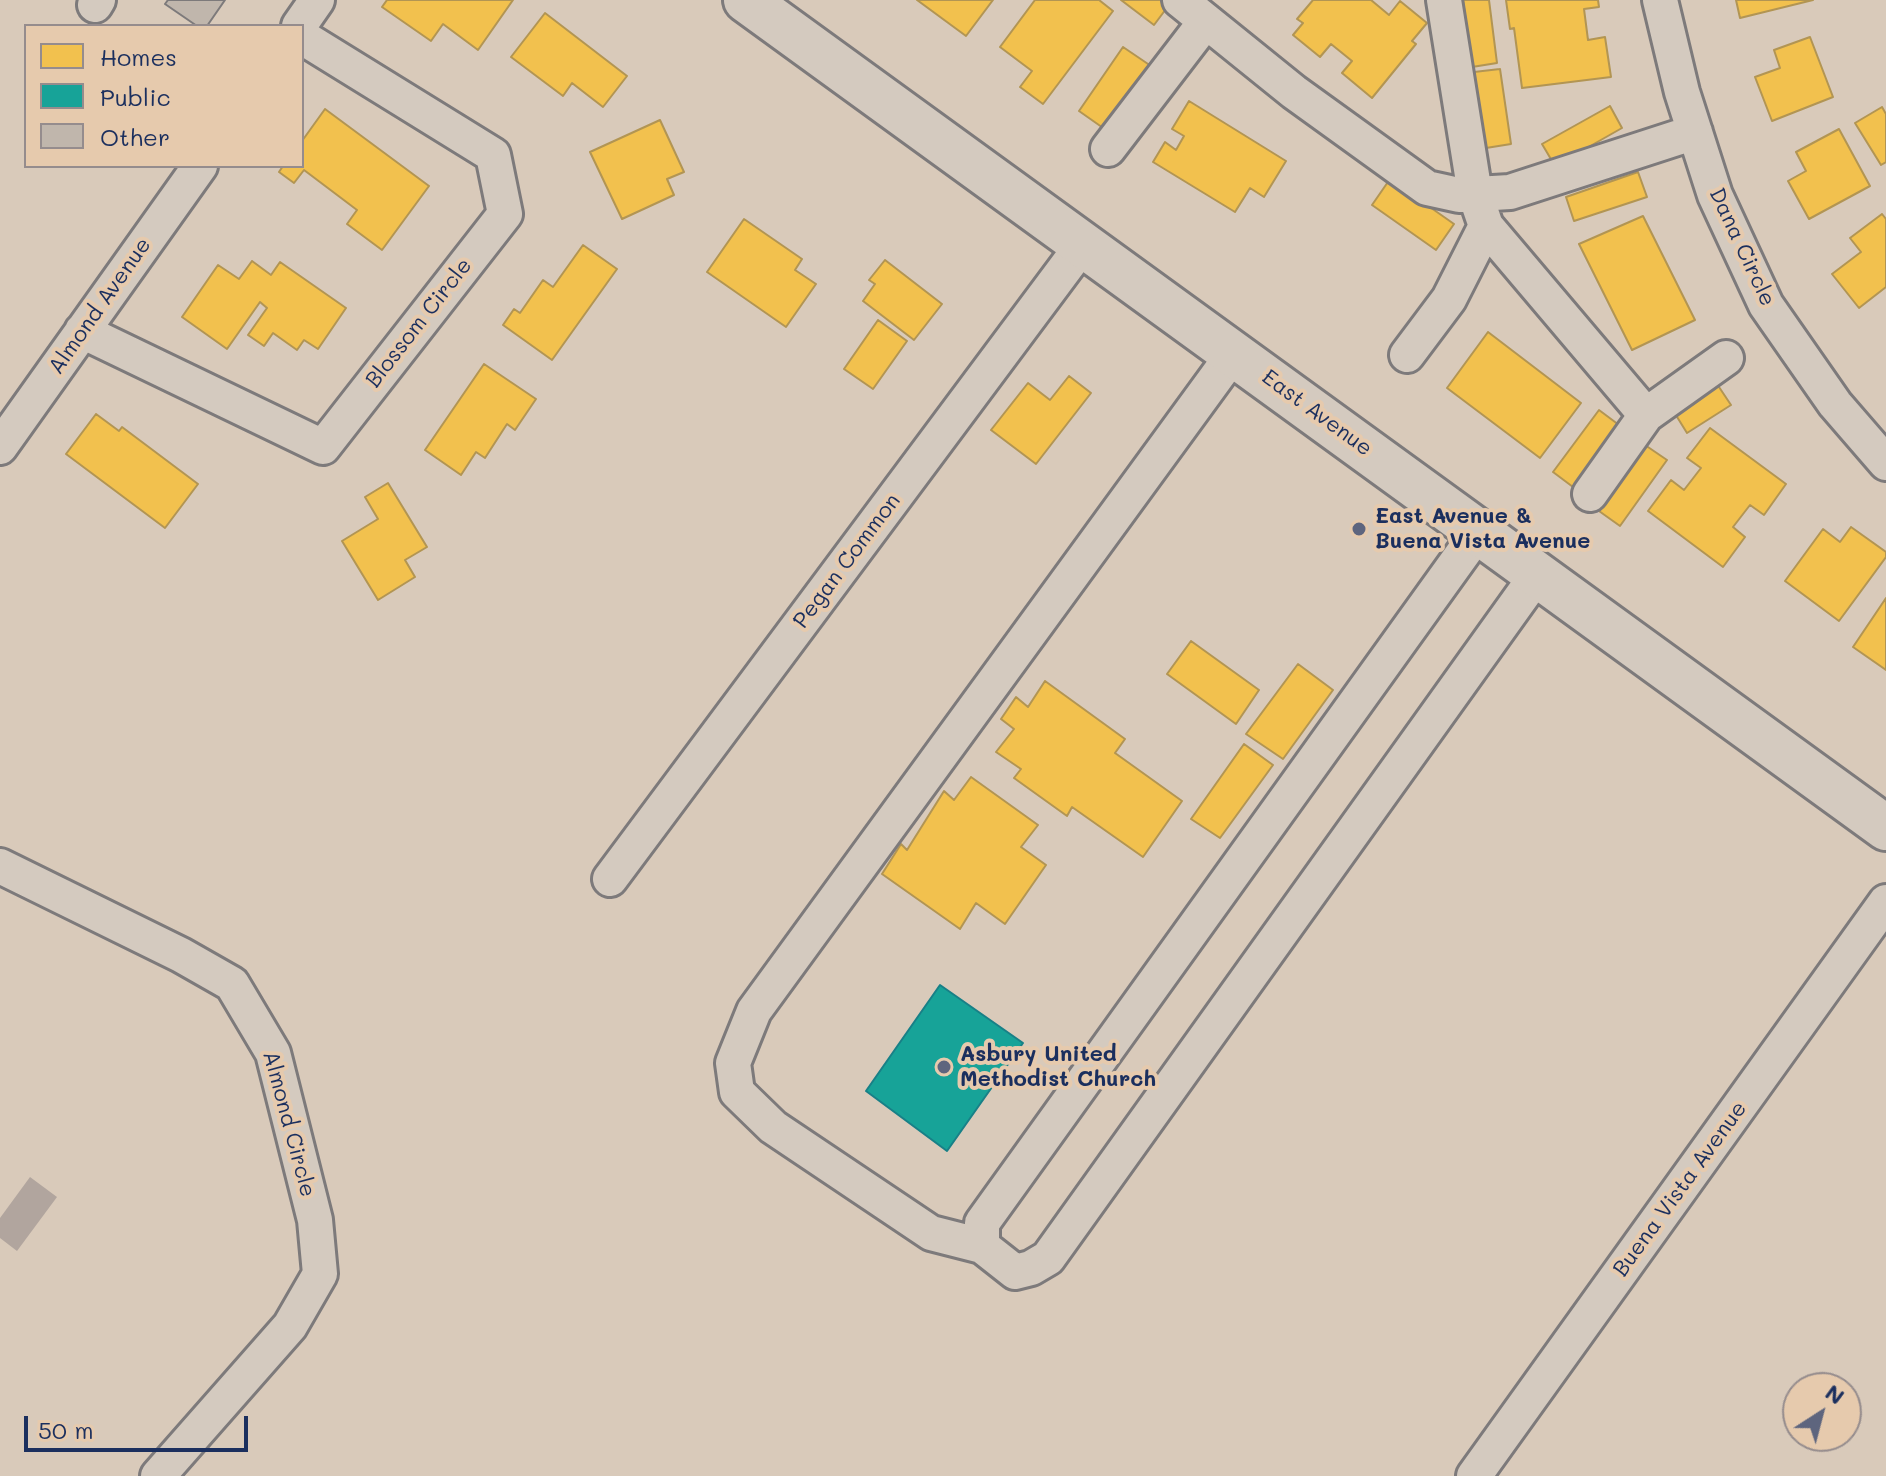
<!DOCTYPE html>
<style>
body{margin:0}
#map{position:relative;width:1886px;height:1476px;overflow:hidden;background:#d9caba;font-family:Mali,sans-serif}
canvas{display:block}
.legend{position:absolute;left:24px;top:24px;width:280px;height:144px;box-sizing:border-box;background:#e6caad;border:2px solid #958c8d;margin:0;padding:10px 14px;list-style:none;font-size:24px;color:#1b2f5e}
.legend li{display:flex;align-items:center;gap:16px;height:40px}
.legend b{width:40px;border:2px solid #958c8d}
.north{position:absolute;left:1782px;top:1372px;width:80px;height:80px;box-sizing:border-box;background:#e6caad;border:2px solid #958c8d;border-radius:50%;rotate:36deg;font-size:22px;font-weight:700;line-height:32px;text-align:center;color:#1b2f5e}
.north::after{content:'';display:block;margin:auto;width:28px;height:36px;background:#5e657e;clip-path:polygon(50% 0,100% 100%,50% 72%,0 100%)}
.scale{position:absolute;left:24px;top:1416px;width:224px;height:36px;box-sizing:border-box;border:4px solid #1b2f5e;border-top:0;padding-left:10px;font-size:24px;line-height:28px;white-space:nowrap;color:#1b2f5e;-webkit-text-stroke:6px #e6caad;paint-order:stroke}
</style>
<div id="map">
<canvas width="1886" height="1476"></canvas>
<ul class="legend">
<li><b style="height:22px;background:#f2c14e"></b>Homes</li>
<li><b style="height:22px;background:#17a398"></b>Public</li>
<li><b style="height:22px;background:#c0b6ac"></b>Other</li>
</ul>
<div class="north">N</div>
<div class="scale">50 m</div>
</div>
<script>
const g = document.querySelector('canvas').getContext('2d');
g.lineJoin = 'round';
function fillPath(path, color) { g.fillStyle = color; g.fill(path, 'evenodd'); }
const toPath = rows => new Path2D(rows.map(r => 'M' + r).join(''));
function stroke(path, color, width, dash) { g.strokeStyle = color; g.lineWidth = width; g.lineCap = dash ? 'butt' : 'round'; g.setLineDash(dash || []); g.stroke(path); }
function label(font, color, halo, rows, align = 'center') {
  g.font = font + ' Mali,sans-serif'; g.lineWidth = 8; g.setLineDash([]); g.textBaseline = 'middle'; g.strokeStyle = halo; g.fillStyle = color; for (const [text, x, y, turn = 0] of rows) {
    g.save(); g.translate(x, y); g.rotate((+turn || 0) * Math.PI / 180); g.textAlign = isNaN(turn) ? turn : align; if (halo) g.strokeText(text, 0, 0); g.fillText(text, 0, 0); g.restore();
  }
}
fillPath(toPath([
 [30,1177,57,1197,17,1251,0,1238,0,1218]
]), '#b1a59e');
const homes = toPath([
 [387,0,513,0,478,50,443,24,431,41,382,7,387,0],
 [917,0,993,0,966,36,917,0],
 [1035,0,1099,0,1113,11,1043,104,1020,87,1032,71,1000,47,1035,0],
 [1121,0,1162,0,1169,5,1154,25,1121,0],
 [1313,0,1371,0,1389,15,1400,1,1427,23,1412,41,1416,44,1372,98,1342,73,1352,61,1331,44,1320,57,1293,35,1303,23,1297,19,1313,0],
 [1463,0,1489,0,1497,63,1472,67,1463,0],
 [1506,0,1598,0,1599,7,1584,9,1588,40,1605,37,1611,77,1522,88,1514,28,1510,29,1506,0],
 [1736,0,1813,0,1740,18,1736,0],
 [545,13,627,76,603,107,572,83,563,96,511,57,545,13],
 [1810,37,1833,97,1772,121,1755,77,1780,68,1774,50,1810,37],
 [1123,47,1151,66,1106,130,1079,111,1123,47],
 [1500,69,1511,144,1486,148,1474,72,1500,69],
 [1189,101,1286,161,1264,197,1250,188,1235,212,1153,162,1165,142,1176,150,1184,136,1172,129,1189,101],
 [1610,106,1622,128,1555,166,1542,144,1610,106],
 [1882,107,1886,114,1886,162,1881,165,1855,123,1882,107],
 [325,109,429,186,382,250,347,224,357,210,304,170,294,183,279,172,283,166,302,166,302,141,325,109],
 [660,120,684,172,667,179,674,195,622,219,590,152,660,120],
 [1839,129,1870,186,1809,219,1788,181,1806,171,1796,152,1839,129],
 [1638,172,1647,197,1574,221,1566,197,1638,172],
 [1390,179,1454,224,1436,250,1372,205,1390,179],
 [1882,214,1886,219,1886,287,1859,308,1832,274,1861,252,1850,238,1882,214],
 [1643,216,1695,320,1632,350,1579,244,1643,216],
 [744,219,802,259,795,270,816,284,786,327,707,272,744,219],
 [583,245,617,269,552,360,503,325,514,309,520,313,543,280,553,287,583,245],
 [885,260,942,304,914,340,863,301,875,284,869,280,885,260],
 [252,261,271,275,280,262,346,308,318,349,304,340,297,350,273,333,264,346,248,335,267,308,260,302,227,349,182,317,218,265,239,279,252,261],
 [878,320,907,341,873,389,844,369,878,320],
 [1488,332,1581,403,1540,458,1447,388,1488,332],
 [484,364,536,399,515,430,507,424,485,458,476,452,461,475,425,450,484,364],
 [1069,376,1091,393,1036,464,991,430,1028,383,1050,400,1069,376],
 [1717,384,1731,405,1687,433,1674,412,1717,384],
 [1599,410,1619,425,1573,487,1553,472,1599,410],
 [96,414,119,431,122,427,198,484,165,528,66,454,96,414],
 [1710,428,1786,484,1764,515,1750,505,1733,527,1745,537,1723,567,1648,511,1671,480,1684,490,1701,468,1687,458,1710,428],
 [1645,445,1667,460,1620,526,1599,511,1645,445],
 [388,483,427,547,405,560,415,577,378,600,342,541,378,519,365,497,388,483],
 [1851,527,1886,552,1886,557,1839,621,1785,581,1823,529,1840,542,1851,527],
 [1886,598,1886,670,1853,647,1886,598],
 [1191,641,1259,690,1236,724,1167,674,1191,641],
 [1298,664,1333,690,1283,759,1246,734,1298,664],
 [1045,681,1125,739,1115,753,1182,801,1143,857,1072,807,1067,816,1014,778,1021,769,996,752,1014,729,1001,719,1016,697,1028,707,1045,681],
 [1244,744,1273,765,1220,838,1191,819,1244,744],
 [971,777,1038,825,1021,847,1046,865,1005,924,976,903,960,929,882,874,901,844,907,850,944,791,954,800,971,777]
]);
fillPath(homes, '#f2c14e');
stroke(homes, '#b29553', 2);
const public = toPath([
 [940,985,1023,1043,947,1151,866,1091,940,985]
]);
fillPath(public, '#17a398');
stroke(public, '#188087', 2);
const building = toPath([
 [168,0,225,0,207,26,197,26,165,4,168,0]
]);
fillPath(building, '#c0b6ac');
stroke(building, '#7d7a7b', 2);
const minor = toPath([
 [1180,0,1294,92,1427,188,1459,195,1510,192,1695,132],
 [1444,0,1475,194,1486,226,1646,415],
 [1660,0,1682,92,1715,195,1766,305,1835,404,1886,463],
 [95,5,98,0],
 [299,26,317,0],
 [1108,149,1206,21],
 [82,331,323,447,505,214,493,155,302,37],
 [1407,355,1449,299,1486,226],
 [0,447,200,166],
 [1590,494,1646,415,1726,358],
 [1479,531,982,1223,982,1246,1015,1272,1031,1268,1048,1258,1537,575],
 [0,866,181,955,232,984,273,1053,315,1220,320,1274,290,1326,158,1476],
 [610,879,1084,243],
 [982,1246,931,1233,773,1127,737,1092,733,1063,754,1011,1234,353],
 [1474,1476,1886,902]
]);
const major = toPath([
 [746,0,1886,828]
]);
stroke(minor, '#7d7a7b', 40);
stroke(major, '#7d7a7b', 50);
stroke(minor, '#d4cabf', 34);
stroke(major, '#d4cabf', 44);
for (const [x, y, r, color] of [
 [1359,529,8,"#5e657e"],
 [944,1067,8,"#5e657e"]
]) { const dot = new Path2D(); dot.arc(x, y, r, 0, 2 * Math.PI); g.fillStyle = color; g.fill(dot); stroke(dot, '#e6caad', 3); }
label('22px', '#1b2f5e', '#e6caad', [
 ["Dana Circle",1742,247,65],
 ["Almond Avenue",100,306,-55],
 ["Blossom Circle",419,323,-52],
 ["East Avenue",1317,413,36],
 ["Pegan Common",847,561,-53],
 ["Almond Circle",289,1124,75],
 ["Buena Vista Avenue",1680,1189,-54]
]);
label('bold 22px', '#1b2f5e', '#e6caad', [
 ["East Avenue &",1375,516],
 ["Buena Vista Avenue",1375,541],
 ["Asbury United",960,1054],
 ["Methodist Church",960,1079]
], 'left');
</script>
